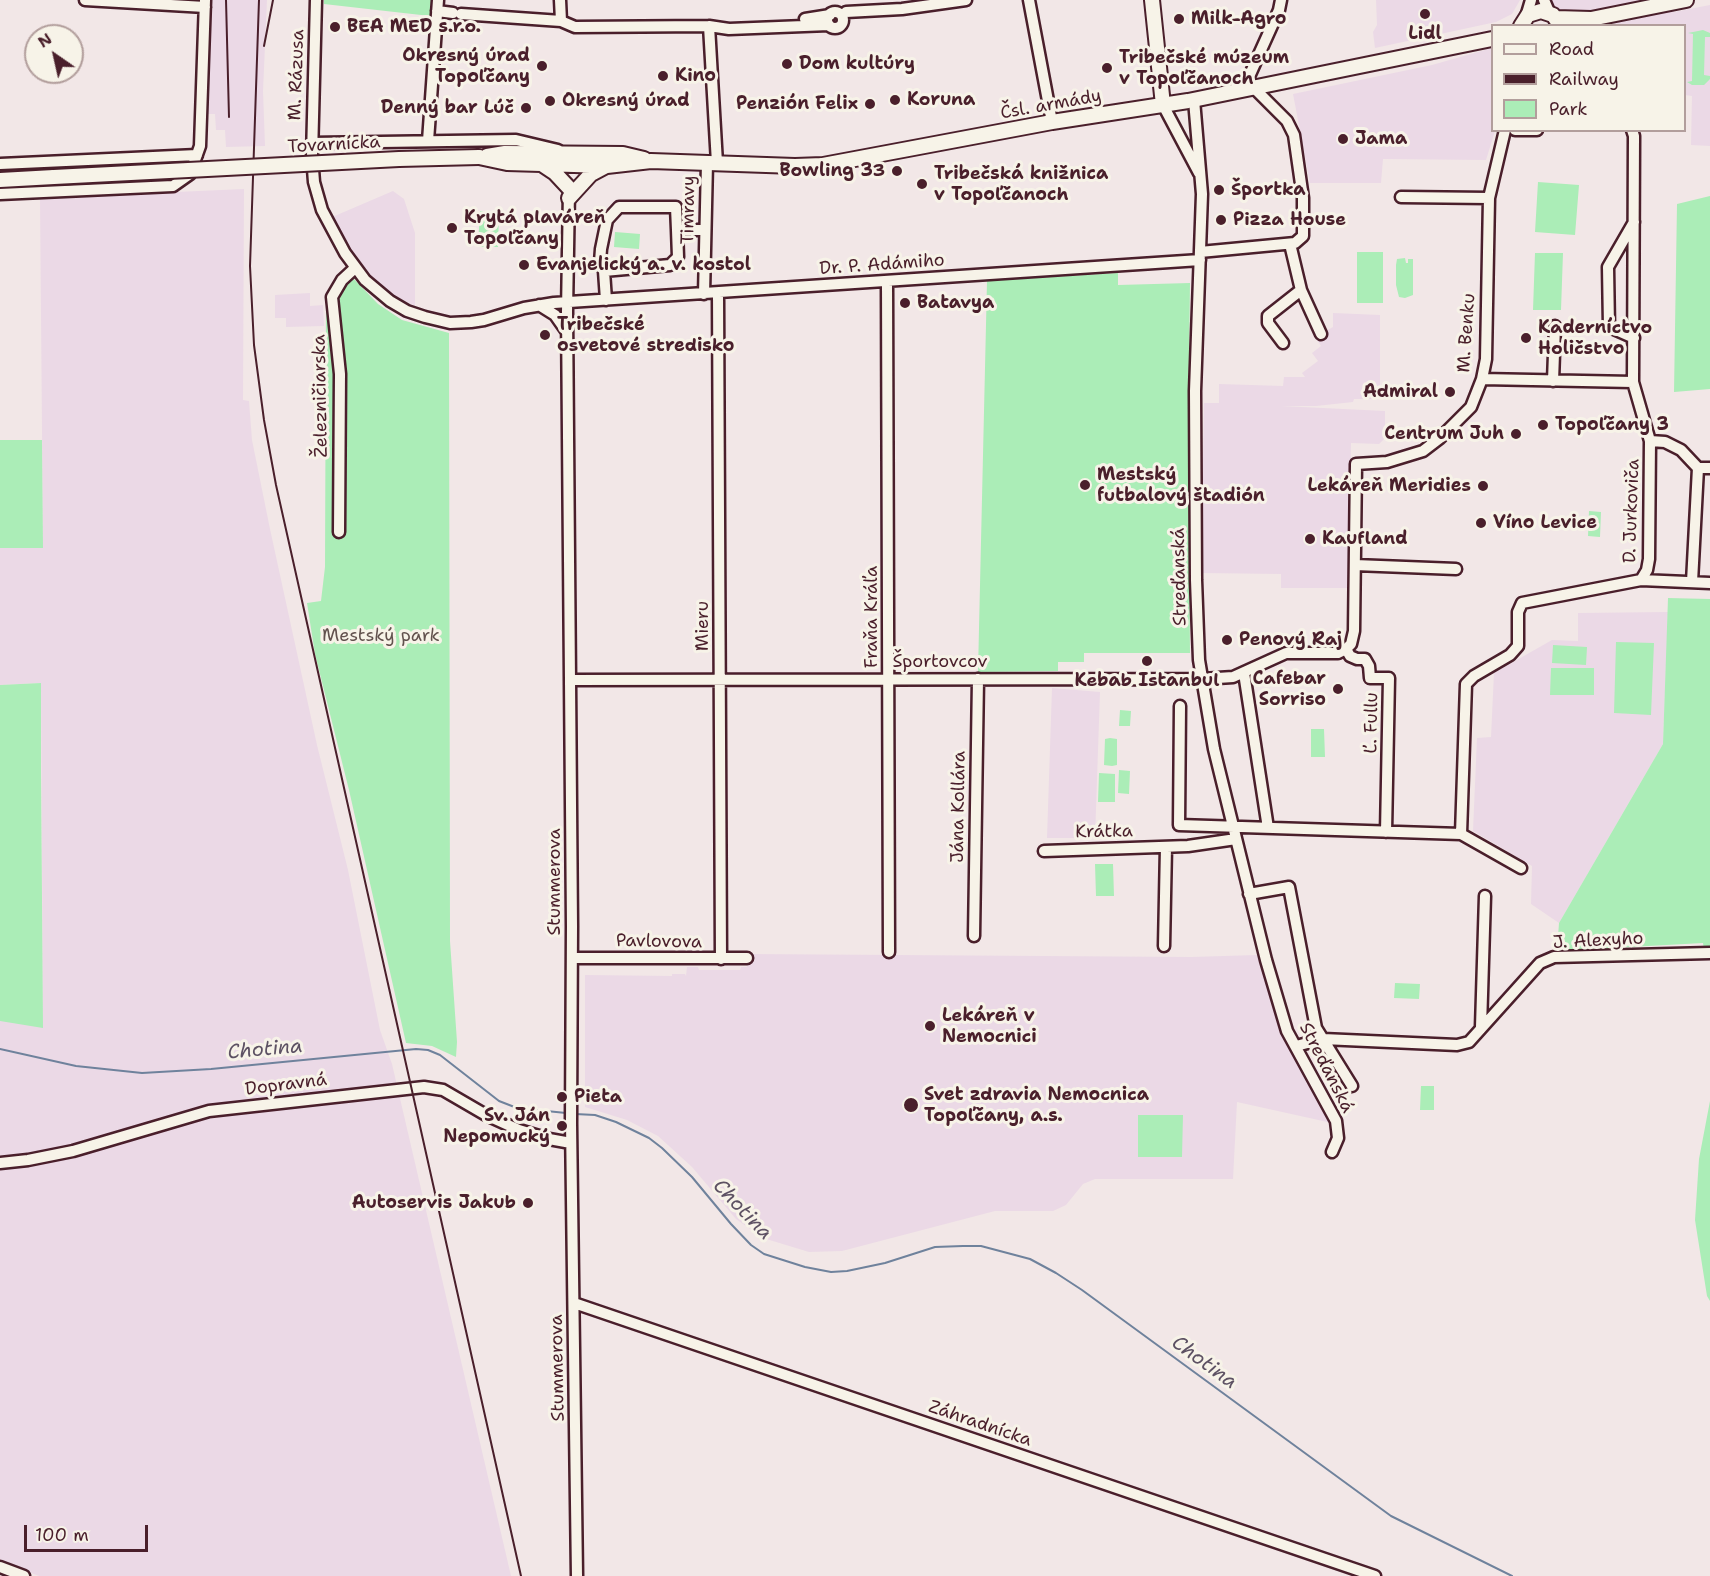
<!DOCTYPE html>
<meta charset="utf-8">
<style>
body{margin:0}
#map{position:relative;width:1710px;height:1576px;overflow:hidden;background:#f2e7e7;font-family:"Shantell Sans",sans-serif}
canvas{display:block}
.legend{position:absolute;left:1491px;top:24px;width:195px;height:108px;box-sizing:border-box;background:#f7f3e8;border:2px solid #b29e9c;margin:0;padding:8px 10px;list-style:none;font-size:18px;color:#4a1f2b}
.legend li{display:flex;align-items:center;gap:12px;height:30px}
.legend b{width:30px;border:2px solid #b29e9c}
.north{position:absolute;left:24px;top:24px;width:60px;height:60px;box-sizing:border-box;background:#f7f3e8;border:2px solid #b29e9c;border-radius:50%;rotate:326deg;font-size:16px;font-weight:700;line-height:24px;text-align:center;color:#4a1f2b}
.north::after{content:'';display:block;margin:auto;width:21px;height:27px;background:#4a1f2b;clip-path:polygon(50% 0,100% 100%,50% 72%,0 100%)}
.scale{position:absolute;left:24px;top:1525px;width:124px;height:27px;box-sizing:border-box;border:3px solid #4a1f2b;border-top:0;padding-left:8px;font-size:18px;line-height:21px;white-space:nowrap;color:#4a1f2b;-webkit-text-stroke:4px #f7f3e8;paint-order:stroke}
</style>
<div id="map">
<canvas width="1710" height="1576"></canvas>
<ul class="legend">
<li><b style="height:8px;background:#f7f3e8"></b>Road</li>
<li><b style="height:8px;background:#4a1f2b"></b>Railway</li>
<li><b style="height:16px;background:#abedb7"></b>Park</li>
</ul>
<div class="north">N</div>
<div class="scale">100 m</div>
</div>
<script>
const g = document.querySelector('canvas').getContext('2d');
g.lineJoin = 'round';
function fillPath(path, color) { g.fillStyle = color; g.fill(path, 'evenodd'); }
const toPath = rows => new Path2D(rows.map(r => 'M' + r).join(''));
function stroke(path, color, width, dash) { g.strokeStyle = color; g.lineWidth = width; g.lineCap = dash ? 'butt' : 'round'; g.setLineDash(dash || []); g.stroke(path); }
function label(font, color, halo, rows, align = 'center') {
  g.font = font + ' "Shantell Sans",sans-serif'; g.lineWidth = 6; g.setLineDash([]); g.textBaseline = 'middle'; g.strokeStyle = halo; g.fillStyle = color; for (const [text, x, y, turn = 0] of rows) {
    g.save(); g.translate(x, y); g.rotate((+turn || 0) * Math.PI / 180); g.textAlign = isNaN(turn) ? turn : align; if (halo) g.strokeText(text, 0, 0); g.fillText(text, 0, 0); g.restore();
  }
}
fillPath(toPath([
 [211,0,267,0,263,91,265,146,226,147,225,130,216,130,215,114,207,114],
 [1376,0,1520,0,1512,14,1496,22,1375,48,1373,32,1377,25],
 [1551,0,1673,0,1674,12,1710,5,1710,146,1691,145,1692,96,1685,95,1684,26,1563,25],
 [1492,48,1492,130,1495,131,1486,160,1383,159,1381,183,1310,183,1293,94,1432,65],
 [244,189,243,400,249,401,252,440,270,529,317,745,348,870,380,1030,392,1064,511,1576,39,1576,0,1561,0,1018,43,1027,41,683,0,685,0,548,43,547,40,198],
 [393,191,404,199,415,233,415,306,391,294,366,274,356,262,330,218],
 [310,293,310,306,323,305,324,326,286,327,286,318,275,318,275,295],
 [1333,313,1380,315,1380,399,1354,399,1353,402,1316,406,1281,406,1385,411,1385,438,1379,444,1351,443,1348,588,1281,588,1281,574,1201,573,1204,403,1219,403,1219,384,1283,386,1284,377,1305,377,1302,373,1318,361,1312,353,1321,346,1315,337,1333,327],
 [1668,612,1663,744,1559,923,1531,904,1532,866,1473,831,1477,738,1491,737,1494,673,1552,640,1578,641,1578,613],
 [1052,688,1100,692,1095,838,1047,838],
 [747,954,1191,957,1257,955,1275,1009,1332,1123,1237,1102,1233,1179,1095,1179,1083,1184,1066,1205,1053,1211,995,1211,842,1251,809,1252,763,1238,736,1219,692,1167,658,1136,627,1120,585,1107,585,975,672,976,672,974,685,974,686,976,687,967,698,967,699,970,740,970,741,967,747,967]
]), '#ebd9e6');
fillPath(toPath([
 [324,0,431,0,430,16,324,4],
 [1703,30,1710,33,1710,37,1705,37,1704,75,1710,76,1710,79,1704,85,1692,85,1687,82,1692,81,1693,34,1688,33],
 [1538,182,1579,185,1575,235,1535,232],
 [1710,196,1710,389,1674,392,1677,204],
 [480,211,499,212,498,247,478,247],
 [615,232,640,234,639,249,614,247],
 [1357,252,1383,252,1383,303,1357,303],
 [1535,253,1563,253,1561,310,1533,310],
 [1405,258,1406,263,1408,263,1408,259,1413,259,1413,295,1405,298,1399,297,1396,285,1396,265,1397,259],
 [1118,273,1118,285,1190,283,1188,433,1190,653,1084,653,1084,662,1058,662,1058,671,978,672,987,281],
 [353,278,378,304,402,320,449,333,450,941,457,1042,456,1057,432,1046,406,1043,349,790,315,654,307,603,321,601,325,567,326,300],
 [0,440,42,440,43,548,0,548],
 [1589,511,1601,512,1600,537,1588,536],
 [1668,598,1710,599,1710,949,1704,950,1703,943,1557,951,1559,923,1663,744],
 [1616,642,1654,643,1651,715,1614,713],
 [1553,645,1587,647,1586,665,1552,663],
 [1551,668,1594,668,1594,695,1550,695],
 [41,683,41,770,43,1028,0,1021,0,685],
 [1120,710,1131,711,1130,726,1119,726],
 [1311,729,1324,729,1325,757,1311,757],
 [1110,738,1117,739,1117,765,1112,766,1104,765,1105,739],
 [1119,770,1130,771,1129,794,1118,793],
 [1099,773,1115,774,1115,802,1098,802],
 [1095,864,1113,864,1114,896,1096,896],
 [1395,983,1420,984,1419,999,1394,998],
 [1421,1086,1434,1086,1434,1110,1420,1110],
 [1710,1101,1710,1301,1707,1296,1695,1220,1699,1159],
 [1138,1115,1183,1115,1182,1157,1138,1157]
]), '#abedb7');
stroke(toPath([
 [0,1049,76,1066,142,1073,211,1069,416,1049,428,1050,440,1055,499,1101,517,1108,566,1113],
 [575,1114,595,1115,616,1122,649,1138,662,1148,692,1177,731,1224,751,1245,764,1254,805,1267,831,1272,847,1271,885,1263,935,1247,963,1246,981,1246,1030,1259,1056,1273,1082,1290,1391,1516,1512,1576]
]), '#6f829c', 2);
const minor = toPath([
 [85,0,205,7],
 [316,0,312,156,314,182,322,210,345,253,365,280,390,301,407,311,425,317,450,323,471,322,484,320,524,308,554,303,1200,260],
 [560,0,561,21],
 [1029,0,1052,122],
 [1544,0,1550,14],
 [437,11,453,13],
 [846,12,902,9,966,0],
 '827 20a8 8 0 1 1 16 0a8 8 0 1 1-16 0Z',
 [461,14,561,21,575,27,709,26,729,29,829,25],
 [1526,17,1531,0],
 [805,19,830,15],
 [709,26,717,163],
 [1243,90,1279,10,1281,0],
 [1194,100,1202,194,1195,391,1196,580,1199,660,1214,749,1266,960,1287,1031,1336,1121,1338,1138,1332,1152],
 [1163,105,1199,173],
 [1515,130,1537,130],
 [1632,130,1634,136,1633,382],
 [428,141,438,0],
 [312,143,516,140,558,150],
 [0,164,197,155],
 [569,190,567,312,572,926,571,1123,577,1576],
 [0,194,173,186,190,174,200,146,205,0],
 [1401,197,1489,198],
 [1200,252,1295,243,1303,236,1303,198,1294,135,1287,121,1254,88],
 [604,271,670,265,678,257,677,230],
 [887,281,889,952],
 [1301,290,1321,334],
 [718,293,721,959],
 [704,294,707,163],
 [606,300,604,271,600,262,601,249,607,220,619,207,676,207,677,230,705,230],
 [539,305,555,315,567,332],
 [1634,338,1609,327,1608,267,1634,222],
 [1283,343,1268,323,1268,316,1301,290,1290,244],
 [1553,381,1555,326],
 [1650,441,1665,442,1681,450,1698,468,1710,468],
 [339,532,340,374,332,297,342,280,355,268],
 [1355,565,1456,569],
 [1641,580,1710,583],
 [1692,582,1698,468],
 [1346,649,1350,656,1357,659,1365,659,1369,666,1370,678,1389,678,1386,832],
 [1244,673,1268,828],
 [570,680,1202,679,1233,677,1286,653,1338,653,1346,649,1351,644,1354,631,1356,464,1387,462,1423,451,1440,438,1471,407,1482,379,1486,359,1489,198,1505,130],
 [1180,706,1179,825,1461,834,1466,684,1474,676,1510,655,1518,646,1518,612,1522,603,1641,580,1647,570,1649,559,1650,441,1633,382,1482,379],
 [1461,834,1521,868],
 [1044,851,1188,846,1236,839],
 [1249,894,1289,887,1316,1028,1352,1086],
 [974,936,978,679],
 [1164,946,1166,847],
 [572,958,747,958],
 [1481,1027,1485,896],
 [1296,1046,1323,1039,1457,1045,1469,1042,1540,963,1554,957,1710,953],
 [0,1163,28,1160,73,1151,209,1111,424,1087,443,1090,486,1115,519,1130,549,1139,571,1143],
 [574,1303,1375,1576],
 [0,1567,24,1576]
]);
const major = toPath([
 [1152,0,1163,105],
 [1556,18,1591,19,1686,0],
 [1521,26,1528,15,1541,11,1553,15,1560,25],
 [487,156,505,153,623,154,644,159],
 [479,157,507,163,541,164,607,166,651,161,795,166,823,165,1052,122,1188,101,1492,39],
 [543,165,555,173,569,188],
 [0,180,54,177],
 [569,198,591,174,606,166]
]);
stroke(minor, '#4a1f2b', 15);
stroke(major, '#4a1f2b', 18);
stroke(minor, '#f7f3e8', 10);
stroke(major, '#f7f3e8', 14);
stroke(toPath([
 [226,0,229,117],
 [259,0,250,266,254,345,264,420,276,485,521,1576],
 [264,46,273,0]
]), '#4a1f2b', 2);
const majorBridge = toPath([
 [54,177,399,159,479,157]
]);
stroke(majorBridge, '#4a1f2b', 18, []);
stroke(majorBridge, '#f7f3e8', 14);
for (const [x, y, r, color] of [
 [1425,14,6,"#4a1f2b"],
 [1179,19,6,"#4a1f2b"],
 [335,27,6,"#4a1f2b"],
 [787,64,6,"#4a1f2b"],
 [542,66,6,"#4a1f2b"],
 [1107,68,6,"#4a1f2b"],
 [663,76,6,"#4a1f2b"],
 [895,100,6,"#4a1f2b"],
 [550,101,6,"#4a1f2b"],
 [870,104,6,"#4a1f2b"],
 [526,108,6,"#4a1f2b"],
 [1343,139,6,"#4a1f2b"],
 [897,171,6,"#4a1f2b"],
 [922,184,6,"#4a1f2b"],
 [1219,190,6,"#4a1f2b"],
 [1221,220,6,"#4a1f2b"],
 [452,228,6,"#4a1f2b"],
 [524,265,6,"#4a1f2b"],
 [905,303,6,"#4a1f2b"],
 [545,335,6,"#4a1f2b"],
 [1526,338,6,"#4a1f2b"],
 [1450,392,6,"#4a1f2b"],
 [1543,425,6,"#4a1f2b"],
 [1516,434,6,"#4a1f2b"],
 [1085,485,6,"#4a1f2b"],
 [1483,486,6,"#4a1f2b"],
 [1481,523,6,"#4a1f2b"],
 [1310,539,6,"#4a1f2b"],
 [1227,640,6,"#4a1f2b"],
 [1147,661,6,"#4a1f2b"],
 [1338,689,6,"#4a1f2b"],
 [930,1026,6,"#4a1f2b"],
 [562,1097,6,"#4a1f2b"],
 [911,1105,8,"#4a1f2b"],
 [562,1126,6,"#4a1f2b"],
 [528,1203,6,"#4a1f2b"]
]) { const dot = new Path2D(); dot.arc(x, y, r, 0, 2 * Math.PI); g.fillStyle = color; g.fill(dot); stroke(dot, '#f7f3e8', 2); }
label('bold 18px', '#4a1f2b', '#f7f3e8', [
 ["Milk-Agro",1191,19],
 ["BEA MED s.r.o.",347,27],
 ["Lidl",1425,34,"center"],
 ["Okresný úrad",530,56,"right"],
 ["Topoľčany",530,77,"right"],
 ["Tribečské múzeum",1119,58],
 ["v Topoľčanoch",1119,79],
 ["Dom kultúry",799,64],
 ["Kino",675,76],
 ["Koruna",907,100],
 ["Okresný úrad",562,101],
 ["Penzión Felix",858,104,"right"],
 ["Denný bar Lúč",514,108,"right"],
 ["Jama",1355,139],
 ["Bowling 33",885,171,"right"],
 ["Tribečská knižnica",934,174],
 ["v Topoľčanoch",934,195],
 ["Športka",1231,190],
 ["Krytá plaváreň",464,218],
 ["Topoľčany",464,239],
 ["Pizza House",1233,220],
 ["Evanjelický a. v. kostol",536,265],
 ["Batavya",917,303],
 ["Tribečské",557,325],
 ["osvetové stredisko",557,346],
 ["Kaderníctvo",1538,328],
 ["Holičstvo",1538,349],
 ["Admiral",1438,392,"right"],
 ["Topoľčany 3",1555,425],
 ["Centrum Juh",1504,434,"right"],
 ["Mestský",1097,475],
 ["futbalový štadión",1097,496],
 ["Lekáreň Meridies",1471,486,"right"],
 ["Víno Levice",1493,523],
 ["Kaufland",1322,539],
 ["Penový Raj",1239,640],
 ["Cafebar",1326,679,"right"],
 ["Sorriso",1326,700,"right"],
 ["Kebab Istanbul",1147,681,"center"],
 ["Lekáreň v",942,1016],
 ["Nemocnici",942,1037],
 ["Svet zdravia Nemocnica",924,1095],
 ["Topoľčany, a.s.",924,1116],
 ["Pieta",574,1097],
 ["Sv. Ján",550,1116,"right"],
 ["Nepomucký",550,1137,"right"],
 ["Autoservis Jakub",516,1203,"right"]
], 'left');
label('18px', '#4a1f2b', '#f7f3e8', [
 ["M. Rázusa",297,75,-88],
 ["Čsl. armády",1051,105,-10],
 ["Tovarnícka",334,145,-3],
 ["Timravy",689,210,-89],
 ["Dr. P. Adámiho",882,265,-4],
 ["M. Benku",1467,333,-86],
 ["Železničiarska",321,396,-91],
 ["D. Jurkoviča",1632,511,-88],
 ["Streďanská",1180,577,-91],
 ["Fraňa Kráľa",872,617,-90],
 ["Mieru",703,626,-90],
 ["Športovcov",940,662],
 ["Ľ. Fullu",1372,723,-89],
 ["Jána Kollára",959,807,-89],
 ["Krátka",1104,832,-1],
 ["Stummerova",555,882,-90],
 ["J. Alexyho",1598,941,-3],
 ["Pavlovova",659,942,1],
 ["Streďanská",1326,1068,63],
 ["Dopravná",286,1085,-7],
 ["Stummerova",558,1368,-91],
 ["Záhradnícka",980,1424,19]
]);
label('18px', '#62524e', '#f7f3e8', [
 ["Mestský park",381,636]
]);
label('italic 20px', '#5d5163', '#f7f3e8', [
 ["Chotina",265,1050,-5],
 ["Chotina",742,1210,46],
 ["Chotina",1204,1363,36]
]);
</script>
